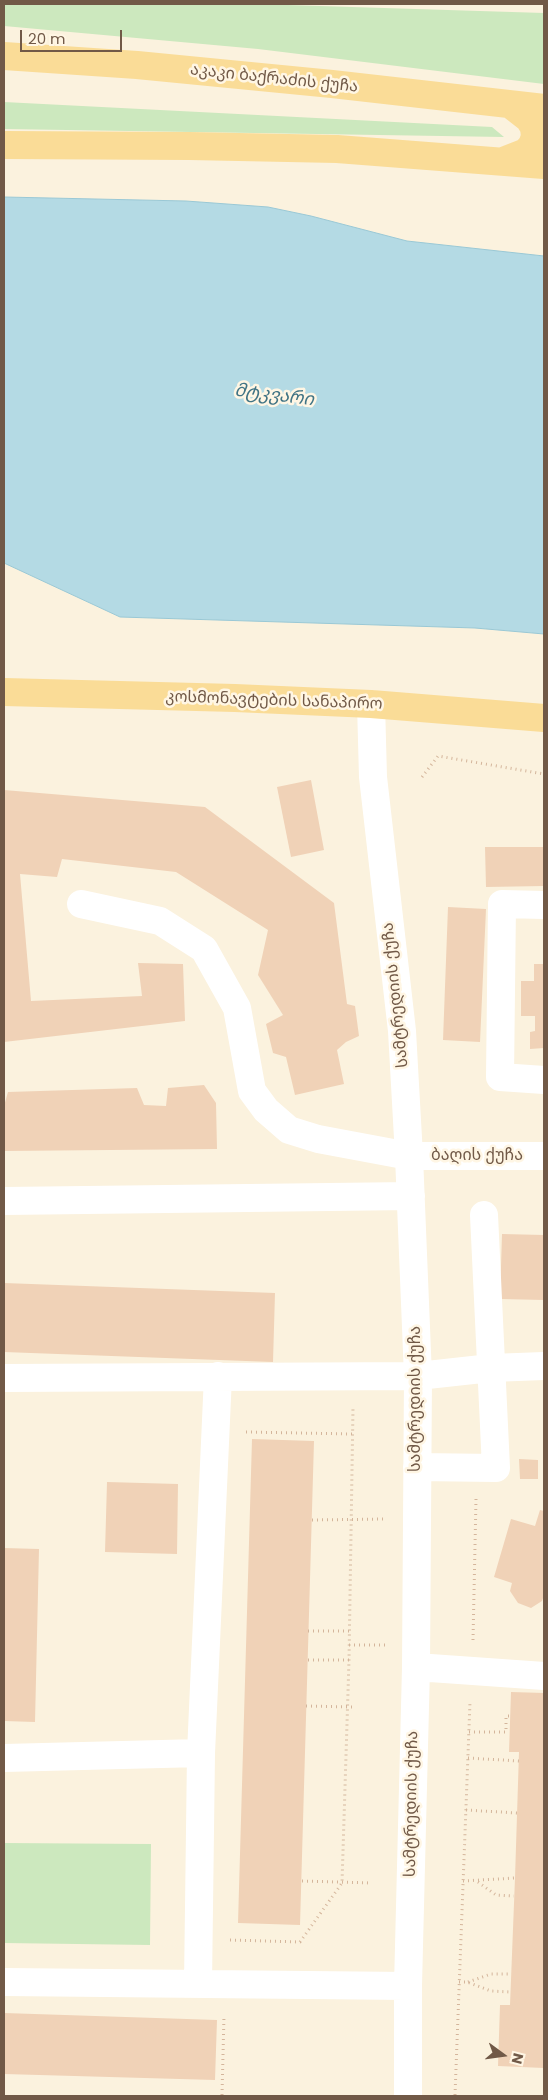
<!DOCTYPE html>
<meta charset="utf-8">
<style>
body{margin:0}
#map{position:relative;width:548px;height:2100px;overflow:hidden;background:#fbf2de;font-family:Poppins,sans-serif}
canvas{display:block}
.frame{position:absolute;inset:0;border:5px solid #715947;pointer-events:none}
.north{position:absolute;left:478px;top:2030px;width:50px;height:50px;-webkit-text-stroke:4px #fff6e4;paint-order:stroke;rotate:104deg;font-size:14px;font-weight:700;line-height:20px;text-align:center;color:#715947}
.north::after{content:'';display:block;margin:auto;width:18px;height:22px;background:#715947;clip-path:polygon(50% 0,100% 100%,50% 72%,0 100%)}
.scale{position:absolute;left:20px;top:30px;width:102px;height:22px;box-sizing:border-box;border:2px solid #715947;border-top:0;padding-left:6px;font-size:15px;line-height:18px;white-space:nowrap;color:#715947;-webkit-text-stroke:4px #fff6e4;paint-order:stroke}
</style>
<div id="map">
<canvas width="548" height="2100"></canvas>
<div class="frame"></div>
<div class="north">N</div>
<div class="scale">20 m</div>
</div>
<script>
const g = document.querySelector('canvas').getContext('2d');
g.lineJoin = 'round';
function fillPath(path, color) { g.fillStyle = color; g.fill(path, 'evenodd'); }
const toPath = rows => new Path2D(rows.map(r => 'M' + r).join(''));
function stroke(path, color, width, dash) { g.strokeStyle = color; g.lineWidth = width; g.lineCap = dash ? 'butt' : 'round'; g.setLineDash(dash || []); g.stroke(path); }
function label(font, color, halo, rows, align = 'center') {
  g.font = font + ' Poppins,"Noto Sans Georgian",sans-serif'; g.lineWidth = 5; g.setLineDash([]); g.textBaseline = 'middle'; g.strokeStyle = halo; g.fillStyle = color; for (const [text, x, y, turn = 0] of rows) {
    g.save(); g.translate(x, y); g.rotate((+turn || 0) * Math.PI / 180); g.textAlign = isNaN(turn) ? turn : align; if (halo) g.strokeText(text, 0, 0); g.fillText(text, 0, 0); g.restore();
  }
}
fillPath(toPath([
 [4,4,256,4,544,13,544,84,258,49,4,26],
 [4,102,492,127,504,137,4,129],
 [4,1843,151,1844,150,1945,4,1943]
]), '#cce8be');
const water = toPath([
 [4,197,186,201,268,207,311,216,407,241,544,256,544,634,475,628,120,617,4,563,4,197]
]);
fillPath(water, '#b4dae4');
stroke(water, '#9ac8d5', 1);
fillPath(toPath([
 [311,780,324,850,291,857,277,787],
 [4,790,205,807,334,903,347,1004,355,1006,359,1036,346,1042,337,1050,344,1084,295,1095,286,1057,273,1053,266,1024,283,1015,258,975,268,930,176,872,62,859,57,877,20,874,31,1001,142,996,138,963,183,964,185,1021,4,1042],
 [485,847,544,847,544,886,486,887],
 [448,907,486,909,480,1042,443,1040],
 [534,964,544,964,544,1048,530,1049,530,1032,535,1031,535,1016,521,1016,521,981,534,981],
 [204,1085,216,1103,217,1149,4,1151,4,1106,8,1092,137,1088,144,1105,166,1106,168,1088],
 [502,1234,544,1235,544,1300,500,1299],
 [4,1283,275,1293,273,1362,4,1352],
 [252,1439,314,1441,300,1925,238,1923],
 [519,1459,538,1460,538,1479,520,1479],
 [107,1482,178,1484,177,1554,105,1552],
 [540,1510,544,1511,544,1595,542,1601,531,1608,518,1603,510,1591,512,1583,494,1577,511,1519,535,1526],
 [4,1548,39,1549,35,1722,4,1721],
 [511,1692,544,1693,544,2068,498,2066,500,2005,510,2005,515,1878,519,1752,509,1752],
 [4,2013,217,2020,215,2080,4,2074]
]), '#f0d2b7');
stroke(toPath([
 [422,777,438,756,544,774],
 [246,1432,352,1434],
 [312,1520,386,1519],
 [308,1631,349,1631],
 [473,1640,476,1499],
 [349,1645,386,1645],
 [308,1660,349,1660],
 [306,1706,352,1707],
 [469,1732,506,1732,506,1716,510,1716],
 [468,1758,519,1761],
 [466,1810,517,1813],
 [302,1881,372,1883],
 [463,1881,515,1878],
 [478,1882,496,1895,514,1896],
 [230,1940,300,1942,342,1883,349,1660,353,1407],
 [459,1982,467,1982,491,1991,510,1992],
 [468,1982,491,1974,511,1974],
 [222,2095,224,2015],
 [455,2095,470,1702]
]), '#d4b59b', 3, [1, 4]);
stroke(toPath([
 [371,704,373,777,402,1031,409,1156,418,1376,416,1667,408,1986,408,2096],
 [81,904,160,921,204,949,237,1008,252,1091,266,1110,289,1130,318,1139,409,1156,544,1156],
 [544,905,502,904,500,1077,544,1080],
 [4,1201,411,1196],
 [4,1378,418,1376,491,1368,544,1366],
 [417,1467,496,1468,484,1215],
 [416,1667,544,1676],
 [4,1758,201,1753],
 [4,1982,408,1986],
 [198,1984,201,1753,218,1376]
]), '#fff', 28);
stroke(toPath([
 [4,56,137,65,332,84,544,108],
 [4,145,189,146,337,149,544,165],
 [503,161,526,152,532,145,535,137,534,127,529,119,511,105],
 [4,692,235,698,371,704,544,718]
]), '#fadc97', 28);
label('16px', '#715947', '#fff6e4', [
 ["აკაკი ბაქრაძის ქუჩა",274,79,6],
 ["კოსმონავტების სანაპირო",274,701,2],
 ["სამტრედიის ქუჩა",396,995,-96],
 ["ბაღის ქუჩა",477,1156],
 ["სამტრედიის ქუჩა",416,1399,-90],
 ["სამტრედიის ქუჩა",412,1804,-89]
]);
label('italic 18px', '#417485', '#fff6e4', [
 ["მტკვარი",274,396,7]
]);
</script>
